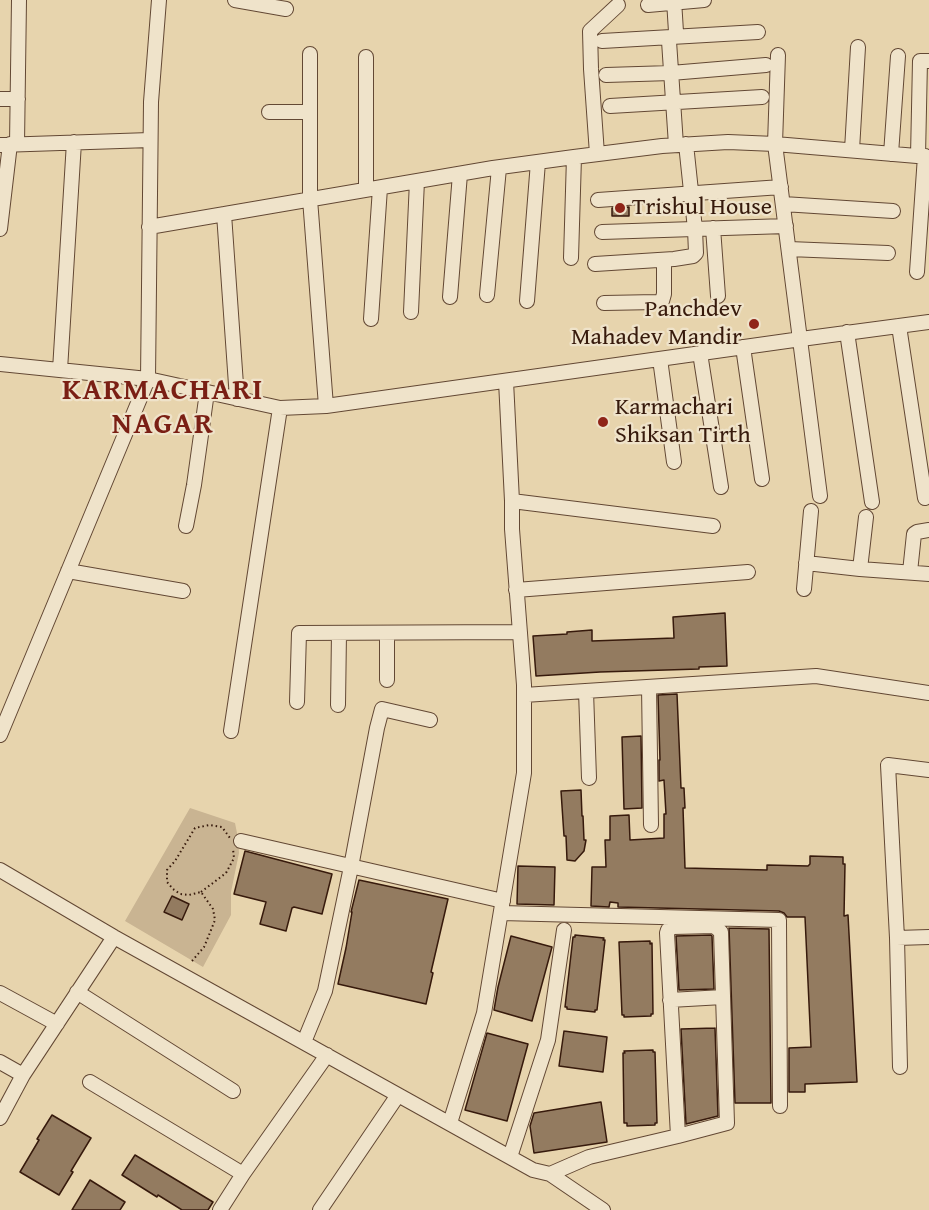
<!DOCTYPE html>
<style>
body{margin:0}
canvas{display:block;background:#e7d4ad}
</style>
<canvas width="929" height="1210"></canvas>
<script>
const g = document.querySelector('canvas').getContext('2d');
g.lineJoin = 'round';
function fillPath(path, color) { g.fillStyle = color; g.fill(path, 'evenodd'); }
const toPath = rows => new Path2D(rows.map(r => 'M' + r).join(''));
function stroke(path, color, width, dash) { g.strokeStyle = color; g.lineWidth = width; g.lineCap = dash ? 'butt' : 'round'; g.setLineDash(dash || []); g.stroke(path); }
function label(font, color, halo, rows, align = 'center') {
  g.font = font + ' "Gentium Book Plus",serif'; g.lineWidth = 4.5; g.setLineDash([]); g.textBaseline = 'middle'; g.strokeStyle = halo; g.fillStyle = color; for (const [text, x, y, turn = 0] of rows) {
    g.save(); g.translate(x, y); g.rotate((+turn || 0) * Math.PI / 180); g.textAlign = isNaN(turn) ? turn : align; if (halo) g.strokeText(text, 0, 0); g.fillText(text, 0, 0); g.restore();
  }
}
fillPath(toPath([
 [190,808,235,823,238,838,239,853,231,892,231,915,203,967,125,921]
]), '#c9b492');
const building = toPath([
 [629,207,629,216,612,216,612,208,629,207],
 [725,613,727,666,699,667,699,669,600,672,536,676,533,636,567,634,567,632,592,630,592,641,674,638,673,617,725,613],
 [677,694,681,788,684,788,685,808,683,808,685,868,767,870,767,865,808,866,810,864,810,856,843,857,843,864,845,864,844,916,848,915,857,1082,805,1084,805,1092,789,1092,789,1048,811,1047,805,917,787,917,784,913,779,911,618,907,618,903,610,902,609,907,591,906,592,867,606,867,605,840,610,840,610,816,629,815,630,840,664,838,664,814,666,814,664,780,659,781,659,760,660,760,658,695,677,694],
 [641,736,642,808,624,809,622,737,641,736],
 [581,790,582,816,583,816,584,840,586,840,584,851,575,861,567,860,566,836,564,836,561,791,581,790],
 [245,851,332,874,322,914,294,907,292,908,286,931,260,924,266,902,234,894,245,851],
 [518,866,555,867,554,905,517,904,518,866],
 [359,880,448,899,431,972,433,973,426,1004,338,984,346,948,352,912,351,912,359,880],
 [172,896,189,904,182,920,164,912,172,896],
 [729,928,769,929,771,1103,735,1103,729,928],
 [575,935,604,938,603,940,605,940,597,1010,595,1010,595,1012,567,1009,567,1007,565,1007,573,937,575,937,575,935],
 [711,935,712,936,714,989,679,990,676,936,711,935],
 [511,936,552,947,532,1021,494,1010,498,987,511,936],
 [650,941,650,944,652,943,653,1014,651,1014,651,1016,624,1017,624,1015,622,1015,619,942,650,941],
 [715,1028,718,1116,686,1124,681,1029,715,1028],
 [564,1031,607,1037,603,1072,559,1066,564,1031],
 [487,1033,528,1044,507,1121,465,1110,487,1033],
 [653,1050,653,1052,655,1052,657,1123,655,1123,655,1125,627,1126,627,1123,624,1123,623,1053,625,1053,624,1051,653,1050],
 [601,1102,607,1142,534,1153,530,1126,534,1113,601,1102],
 [52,1115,91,1138,71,1171,73,1172,59,1195,20,1172,39,1140,37,1139,52,1115],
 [135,1155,213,1202,208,1210,182,1210,158,1195,157,1197,122,1175,135,1155],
 [90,1180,125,1202,120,1210,72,1210,90,1180]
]);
fillPath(building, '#937b60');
stroke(building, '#371a0c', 1.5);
const minor = toPath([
 [235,0,286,9],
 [674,0,676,32,669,41,676,145],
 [648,5,704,0],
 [602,41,758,32],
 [310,54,310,199,326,406],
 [778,55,775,144,929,157],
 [366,57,366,190],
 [606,75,671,73,766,65],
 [0,99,18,99],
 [610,106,762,97],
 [269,112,310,112],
 [17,144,19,0],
 [0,145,150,140],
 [852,150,858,47],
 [597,154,591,69,590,31,618,5],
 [891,154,898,56],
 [918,156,920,61,929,61],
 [598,200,781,187],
 [783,204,893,211],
 [224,214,237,399],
 [149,227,493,168,574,157,662,146,728,142,775,144,820,496],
 [713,228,718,296],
 [0,229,10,144],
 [602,232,786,226],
 [789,249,888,253],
 [571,258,574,157],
 [595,264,674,259,693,256,696,253,695,229,686,144],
 [917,272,925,156],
 [487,295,499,168],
 [450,297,460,174],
 [527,301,538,162],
 [604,303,657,302,662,301,664,294,664,260],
 [411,312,417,181],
 [371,319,380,188],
 [899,326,925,498],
 [847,332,872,502],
 [743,347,762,479],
 [700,353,721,487],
 [660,359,674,462],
 [0,364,148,379,280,408,326,406,801,339,929,322],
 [60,370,74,142],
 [512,501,713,526],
 [186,526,194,485,207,392],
 [806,563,860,569,929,574],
 [860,569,866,517],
 [68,571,183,591],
 [910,572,914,534,917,532,929,530],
 [804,589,811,511],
 [516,590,748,572],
 [387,633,387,680],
 [649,687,651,825],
 [586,691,589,778],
 [524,695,816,676,929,693],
 [297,702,299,633,520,632],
 [338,705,339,633],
 [231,731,280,408],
 [0,735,148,379,151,102,159,0],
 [929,770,888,765,897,938,929,937],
 [241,841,503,901],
 [0,870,114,937,533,1170,550,1174,603,1210],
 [501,913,779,920,780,1106],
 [897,938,900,1067],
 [77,992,233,1091],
 [0,993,57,1024],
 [670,1000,723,997],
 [304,1042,325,991,351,867,377,728,382,709,430,720],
 [0,1062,23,1075],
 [90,1082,243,1174],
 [0,1118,23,1075,114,937],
 [450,1123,484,1013,524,773,524,685,512,529,512,501,506,381],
 [510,1157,548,1040,564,930],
 [550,1174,589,1157,678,1136,727,1123,721,932,714,926,673,927,668,930,667,933,678,1136],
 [220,1210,243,1174,327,1055],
 [320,1210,398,1095]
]);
stroke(minor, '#634834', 16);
stroke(toPath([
 [201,892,226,873,234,858,233,849],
 [192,961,204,947,209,935,215,920,213,909,201,892,189,895,180,894,173,889,167,882,167,870,175,861,195,828,209,825,222,827,230,838]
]), '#371a0c', 2, [1.5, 3]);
stroke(minor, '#efe3ca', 14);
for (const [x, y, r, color] of [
 [620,208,6,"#8f2418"],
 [754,324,6,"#8f2418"],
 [603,422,6,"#8f2418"]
]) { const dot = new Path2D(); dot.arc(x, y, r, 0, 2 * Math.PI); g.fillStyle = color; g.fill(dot); stroke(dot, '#efe3ca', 2); }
label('24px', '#371a0c', '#efe3ca', [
 ["Trishul House",632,208],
 ["Panchdev",742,310,"right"],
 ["Mahadev Mandir",742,338,"right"],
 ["Karmachari",615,408],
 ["Shiksan Tirth",615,436]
], 'left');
g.letterSpacing = '1.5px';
label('bold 30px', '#7a1f14', '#efe3ca', [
 ["KARMACHARI",163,391],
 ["NAGAR",163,425]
]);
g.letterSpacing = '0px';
</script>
